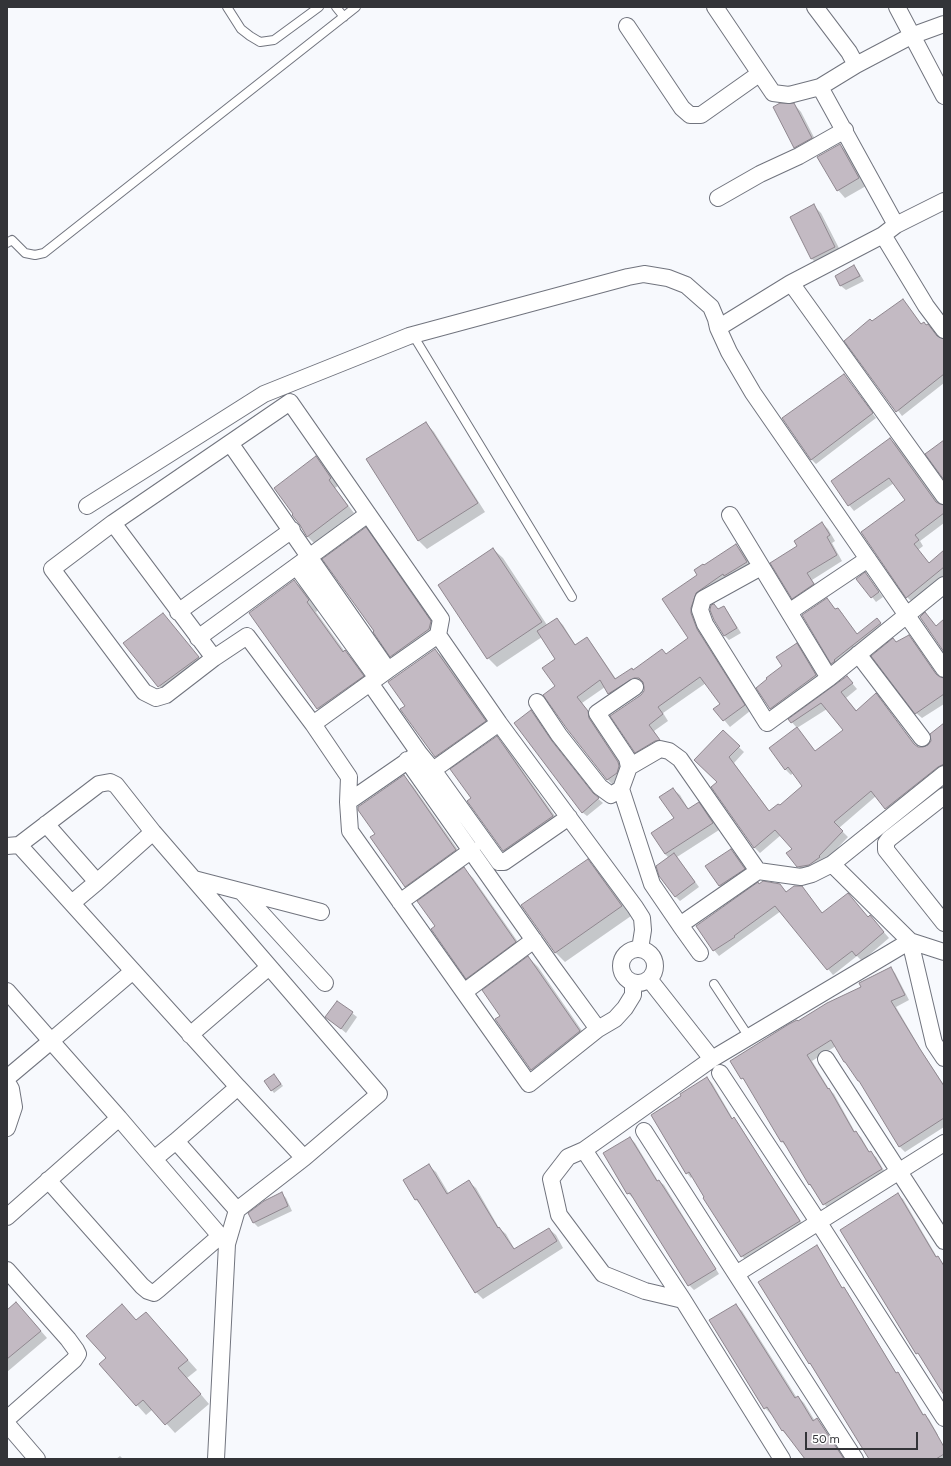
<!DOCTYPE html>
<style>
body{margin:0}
#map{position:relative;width:951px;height:1466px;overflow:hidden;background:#f7f9fd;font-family:Figtree,sans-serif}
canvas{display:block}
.frame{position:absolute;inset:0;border:8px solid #333438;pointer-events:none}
.scale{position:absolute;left:805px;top:1432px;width:113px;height:18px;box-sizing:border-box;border:2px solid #333438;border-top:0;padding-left:5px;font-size:12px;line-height:14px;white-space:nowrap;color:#333438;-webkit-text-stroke:3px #fff;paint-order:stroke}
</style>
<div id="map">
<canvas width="951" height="1466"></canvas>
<div class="frame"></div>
<div class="scale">50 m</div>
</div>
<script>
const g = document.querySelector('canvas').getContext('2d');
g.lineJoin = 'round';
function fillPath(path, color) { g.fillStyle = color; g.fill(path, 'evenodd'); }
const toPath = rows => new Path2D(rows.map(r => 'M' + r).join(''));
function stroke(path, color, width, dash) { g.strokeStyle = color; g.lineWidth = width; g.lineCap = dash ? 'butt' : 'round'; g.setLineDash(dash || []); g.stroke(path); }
fillPath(toPath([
 [794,104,801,112,818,145,801,154,794,147],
 [840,145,847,152,866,186,845,198,838,190,819,157],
 [814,206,821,213,842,254,819,266,812,259],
 [854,266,858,271,864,281,846,290,841,286,836,276],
 [903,300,922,325,944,341,944,383,902,416,846,341],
 [844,375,876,418,816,464,811,459],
 [426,423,434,432,485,512,427,549,418,540],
 [890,439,896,444,940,505,944,506,944,523,920,541,923,546,918,550,929,563,944,552,944,583,912,602,907,597,907,501,894,483,854,511,849,505,832,481],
 [316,457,323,464,338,486,335,488,354,513,314,543,307,536],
 [822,523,828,529,835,541,832,543,842,561,812,580,819,590,799,604,793,598,798,546],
 [366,529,375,538,440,632,401,666,391,656,324,559],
 [736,545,742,551,752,568,729,580,696,619,703,636,750,711,730,727,715,709,721,704,706,683,663,713,668,721,654,731,664,746,641,758,636,752,641,695,645,691,645,684,640,683,615,699,609,693,605,687,582,703,593,718,595,725,624,769,625,773,613,785,607,779,557,687,556,659,542,637,497,667,488,658,493,549,503,558,547,625,557,619,563,625,576,646,586,639,592,644,616,679,667,655,689,638,663,599,698,575,704,566],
 [865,573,883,597,876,602,858,579],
 [294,581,304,590,318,610,316,612,345,652,355,661,372,686,328,718,318,708,250,613],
 [827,599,836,610,838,609,843,614,841,614,859,638,877,620,883,626,838,669,832,663,803,615],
 [714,605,719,610,724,607,728,612,741,633,729,640,724,635],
 [163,614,205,665,166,694,124,643],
 [908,636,914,641,939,678,944,683,944,704,922,718,916,713,896,643],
 [797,644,801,649,820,680,775,713,770,709,757,688,783,666],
 [435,650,445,659,494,731,445,766,435,756,407,706],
 [852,683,857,689,846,698,857,711,876,695,917,747,923,748,929,746,944,725,944,772,891,814,876,796,839,828,848,837,824,862,803,872,798,866,793,849,781,835,760,853,755,848,712,787,719,782,723,732,744,752,734,763,770,812,780,806,804,786,794,772,791,775,785,769,797,729,815,752,844,730,827,709,797,728,790,720],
 [531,712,536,716,556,747,595,796,603,803,587,816,582,812],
 [497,738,506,747,562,826,513,860,504,851,468,801,472,798],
 [404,776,413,786,465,860,415,896,406,886,376,834],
 [673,789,680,795,689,810,698,804,705,810,719,830,677,857,699,887,680,901,675,896,669,858,665,854,675,819],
 [731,850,738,857,751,876,727,893,720,886,707,867],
 [587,860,597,870,631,916,565,962,555,952],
 [464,869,473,878,525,952,476,987,467,978,436,926],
 [759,885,779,885,787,892,807,893,823,914,868,918,875,922,889,938,862,961,857,956,833,975,781,911,719,956,714,950],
 [528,957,538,967,589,1041,541,1079,532,1070,497,1020,501,1016],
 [890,968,895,973,909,1000,896,1007,924,1055,944,1085,944,1127,905,1152,900,1147,862,1085,836,1046,812,1061,829,1089,834,1094,855,1132,861,1137,870,1153,876,1157,886,1174,828,1209,809,1184,787,1147,782,1142,748,1084,742,1078,798,1022,863,987],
 [352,1013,357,1017,346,1033,327,1017],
 [276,1077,283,1086,274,1093,265,1081],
 [707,1078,712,1083,733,1119,734,1118,738,1123,804,1226,746,1261,742,1256,693,1176,691,1178,687,1173,683,1096],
 [630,1138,635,1143,658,1181,659,1181,664,1185,719,1274,694,1290,689,1285,634,1197,633,1198,628,1193],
 [429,1166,436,1172,449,1194,469,1182,476,1188,499,1228,506,1234,515,1250,549,1229,556,1235,563,1248,483,1299,476,1292,421,1205,416,1200,405,1180],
 [282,1194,286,1198,292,1211,258,1227,254,1223],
 [898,1195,903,1199,937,1257,944,1265,944,1393,922,1357,917,1353],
 [817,1246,821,1251,843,1289,848,1293,897,1374,902,1378,924,1415,929,1419,938,1435,923,1444,939,1440,944,1446,944,1459,870,1459,759,1282],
 [736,1305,742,1311,797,1398,798,1397,804,1403,815,1421,817,1419,822,1425,845,1459,807,1459,782,1430,772,1413,771,1414,765,1408],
 [122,1306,137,1321,146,1313,197,1370,187,1378,209,1404,175,1433,153,1409,146,1415,137,1405,107,1358],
 [23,1310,47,1338,7,1372,7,1311],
 [120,1456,123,1459,116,1459]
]), '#0003');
const building = toPath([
 [780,103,794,103,812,138,794,148,773,107,780,103],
 [840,144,859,178,837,191,817,157,840,144],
 [814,204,835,247,811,259,790,217,814,204],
 [854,265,860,276,840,286,835,276,854,265],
 [903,299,921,324,924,322,926,325,928,324,937,336,944,339,944,374,896,412,844,341,870,319,872,321,903,299],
 [844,374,873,413,811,460,782,418,844,374],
 [426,422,478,503,418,541,366,459,426,422],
 [890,438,936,502,940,504,944,505,944,513,915,535,919,540,914,544,929,563,944,550,944,567,906,598,861,532,905,500,889,478,848,506,831,481,890,438],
 [944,440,944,480,925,454,944,440],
 [316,456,331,478,329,480,348,506,307,537,300,525,292,515,293,514,274,488,316,456],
 [822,522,830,535,827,537,837,555,807,573,814,584,792,599,770,563,797,546,794,541,822,522],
 [366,527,431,621,429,629,390,657,373,632,374,631,322,559,366,527],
 [736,544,747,562,724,576,723,574,696,593,691,608,691,613,697,629,745,705,723,721,713,709,720,704,700,677,658,707,663,714,649,725,660,740,655,741,635,753,610,716,641,695,644,691,644,687,643,682,639,678,634,678,608,694,600,680,577,697,588,711,589,718,618,762,619,766,617,773,607,780,567,729,543,695,555,686,542,668,555,659,537,631,557,618,575,645,587,637,615,679,632,668,633,670,662,649,666,654,688,638,662,599,697,575,694,570,703,564,704,565,736,544],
 [493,548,542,622,487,659,438,585,493,548],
 [865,572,879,592,871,598,856,579,865,572],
 [294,580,309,600,307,602,343,652,345,650,364,676,317,709,249,613,294,580],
 [827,598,835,609,838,608,857,634,877,618,881,623,834,660,835,661,831,664,802,615,827,598],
 [714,604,718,609,724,606,737,628,724,636,714,620,710,610,711,605,714,604],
 [925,612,936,626,944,619,944,652,920,617,925,612],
 [163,613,199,657,158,687,123,643,163,613],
 [909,635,936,674,940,677,944,678,944,694,915,714,871,656,893,638,896,642,909,635],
 [797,643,816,675,770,709,756,688,767,679,766,678,782,666,776,657,797,643],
 [435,649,486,721,435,757,400,709,405,706,388,682,435,649],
 [847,676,853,683,841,692,856,711,876,693,914,744,918,747,923,747,928,745,931,741,930,734,944,723,944,764,938,767,885,809,871,791,834,822,843,831,819,856,820,857,809,865,797,867,786,853,792,849,775,830,754,848,711,787,717,782,694,760,723,730,740,746,729,757,769,811,778,804,780,805,802,786,788,767,785,770,769,748,797,727,815,751,843,730,821,703,791,723,788,719,847,676],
 [531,710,552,741,593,793,599,798,582,813,514,723,531,710],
 [497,736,553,816,503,851,467,801,471,798,450,769,497,736],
 [404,775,456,850,405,887,370,837,375,834,358,810,358,807,404,775],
 [673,788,688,809,699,802,713,823,665,854,651,833,674,818,659,797,673,788],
 [731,849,745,869,719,886,705,866,731,849],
 [674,853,695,882,675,897,659,876,656,866,674,853],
 [588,859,622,906,555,953,521,905,588,859],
 [464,867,516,942,466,979,431,929,435,926,417,901,464,867],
 [763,881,780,884,786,892,794,886,802,886,822,913,848,893,868,917,870,915,884,932,856,956,852,951,827,970,775,906,734,936,735,937,713,951,696,926,758,882,759,884,763,881],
 [528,956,580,1031,531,1070,495,1019,500,1016,482,990,528,956],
 [891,967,905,995,891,1001,920,1049,944,1086,944,1118,899,1147,859,1081,858,1081,845,1062,844,1062,831,1040,807,1055,828,1089,829,1088,854,1132,856,1131,869,1152,871,1151,882,1169,823,1205,810,1184,809,1185,783,1141,781,1142,743,1078,741,1079,730,1061,789,1024,797,1020,798,1021,827,1003,861,987,859,983,891,967],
 [337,1001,353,1012,341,1029,325,1017,337,1001],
 [274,1074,281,1084,271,1091,264,1081,274,1074],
 [707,1077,732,1119,734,1117,800,1221,741,1257,703,1198,704,1197,689,1172,686,1174,651,1115,681,1096,680,1094,707,1077],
 [630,1137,657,1181,659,1180,716,1269,688,1286,630,1193,627,1194,603,1153,630,1137],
 [429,1164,447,1194,469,1180,498,1228,499,1227,514,1249,549,1228,557,1241,475,1293,417,1199,415,1200,403,1180,429,1164],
 [282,1192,288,1206,253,1223,248,1213,264,1201,282,1192],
 [898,1193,936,1257,938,1256,944,1266,944,1395,918,1353,916,1354,840,1230,898,1193],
 [817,1245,842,1288,844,1287,896,1373,898,1372,923,1415,925,1414,935,1431,944,1447,944,1454,936,1459,869,1459,810,1363,809,1364,758,1282,817,1245],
 [16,1302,41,1331,7,1359,7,1310,16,1302],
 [122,1304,136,1320,146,1312,188,1360,178,1368,201,1394,165,1425,143,1400,136,1406,99,1364,106,1358,86,1336,122,1304],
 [736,1304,795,1398,798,1396,813,1421,817,1418,844,1459,805,1459,783,1430,782,1431,767,1407,764,1409,709,1320,736,1304]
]);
fillPath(building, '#c3bac3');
stroke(building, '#8f878f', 1);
const lane = toPath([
 [227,7,241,29,250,36,260,42,274,40,319,7],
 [336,7,344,17],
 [7,243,12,240,25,253,35,255,44,253,356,7],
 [413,335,572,597],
 [714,984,749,1037]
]);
const street = toPath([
 [715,7,773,93,789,95,820,87,856,65,911,36,944,24],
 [815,7,849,52,856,65],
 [897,7,944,96],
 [627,26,682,108,690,115,701,115,759,74],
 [820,87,896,225],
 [718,198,760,174,799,156,845,130],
 [883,235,926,306,944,330],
 [791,283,944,496],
 [718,328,729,352,753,393,944,669],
 [230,443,388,670,370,683,419,753],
 [87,506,264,394,409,336,628,277,644,274,668,278,686,285,711,307,716,319,718,328,791,283,883,235,896,225,944,201],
 [730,515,829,678],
 [113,523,214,658,247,636,313,724],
 [297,567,377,678],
 [761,567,703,599,700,610,705,624,767,723,829,678,944,585],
 [178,612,292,530],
 [789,612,868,559],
 [198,638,368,514],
 [858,654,922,738],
 [214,658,166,695,156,698,144,692,52,569,113,523,290,402,441,619,438,635,499,723,635,907,642,918,643,930,640,949],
 [388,670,438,635],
 [370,683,313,724,349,777,348,802,350,831,529,1084,598,1029,615,1019,625,1008,633,995,633,983],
 [635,687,597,713,627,758,629,767,621,789,652,884,680,925,758,871],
 [537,702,559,735,600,787,611,795,621,789],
 [407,760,552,966,598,1029],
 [629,767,660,749,669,751,680,759,758,871,801,877,812,874,832,864,944,774],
 [433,770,499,862,504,862,569,817],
 [944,796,889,839,886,843,886,850,944,923],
 [348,802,419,753,433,770,499,723],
 [46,824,97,882,72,903],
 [19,845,238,1087],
 [7,846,19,845,99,784,110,782,116,785,153,832,379,1094,304,1158],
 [832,864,910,941,944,952],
 [194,879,321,912],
 [97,882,153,832],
 [242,892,325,983],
 [400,902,472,850],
 [680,925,700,953],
 '621 966a17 17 0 1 1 34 0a17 17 0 1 1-34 0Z',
 [649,979,712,1059],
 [7,991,51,1041,7,1078],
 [464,992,534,940],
 [190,1035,269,967],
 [826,1059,944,1241],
 [720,1073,819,1223,944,1418],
 [7,1082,11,1089,14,1107,7,1128],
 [119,1118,154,1159,176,1141],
 [644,1131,855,1459],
 [584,1150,712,1059,910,941,934,1043,944,1058],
 [154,1159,227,1244],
 [48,1180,142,1286,148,1291,154,1293,159,1289,220,1236],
 [7,1217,119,1118,51,1041,133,971],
 [7,1270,68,1339,76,1350,78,1354,74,1360,7,1419],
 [736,1274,944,1143],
 [683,1300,645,1291,603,1274,559,1215,551,1179,568,1157,584,1150,683,1300,782,1459],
 [7,1424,37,1459],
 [216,1459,227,1244,237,1210,176,1141,238,1087,304,1158,237,1210]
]);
stroke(lane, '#71747e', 10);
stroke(street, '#71747e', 18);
stroke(lane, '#fff', 8);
stroke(street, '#fff', 16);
</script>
